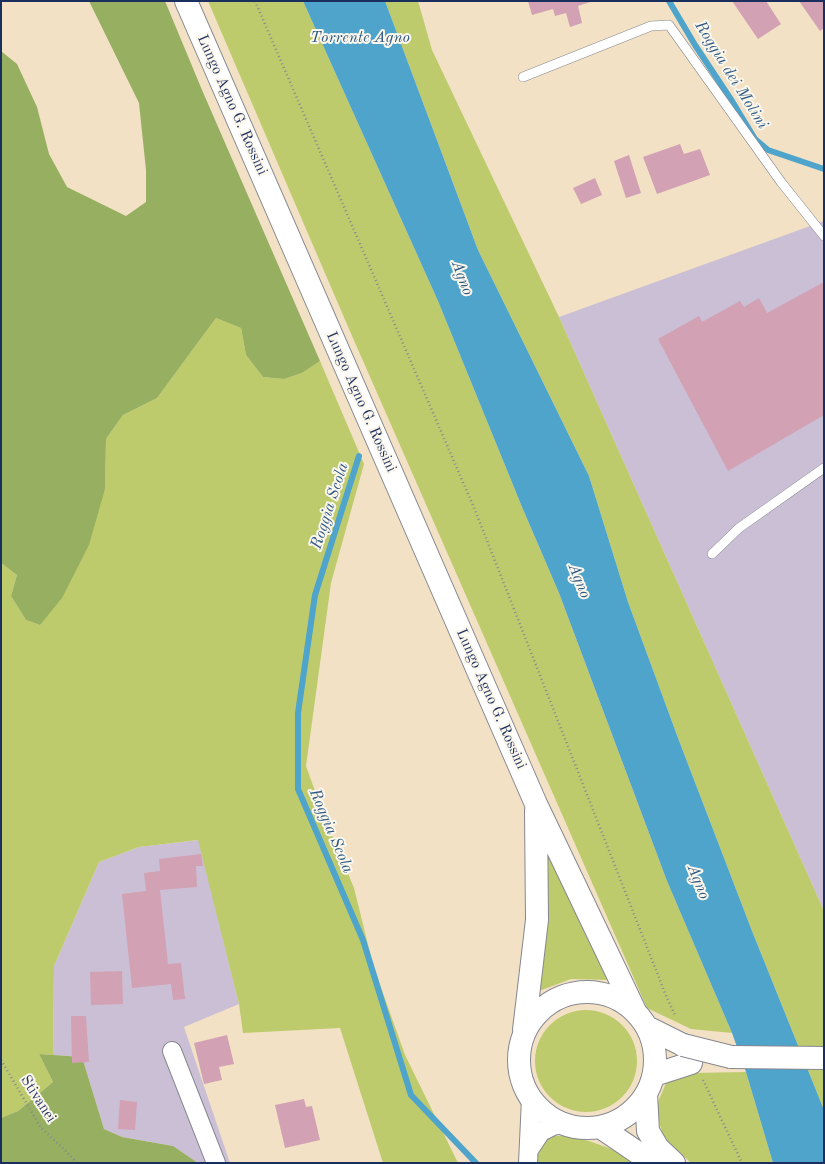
<!DOCTYPE html>
<style>
body{margin:0}
#map{position:relative;width:825px;height:1164px;overflow:hidden;background:#f2e1c4;font-family:"Old Standard TT",serif}
canvas{display:block}
.frame{position:absolute;inset:0;border:2px solid #1b2f5e;pointer-events:none}
</style>
<div id="map">
<canvas width="825" height="1164"></canvas>
<div class="frame"></div>
</div>
<script>
const g = document.querySelector('canvas').getContext('2d');
g.lineJoin = 'round';
function fillPath(path, color) { g.fillStyle = color; g.fill(path, 'evenodd'); }
const toPath = rows => new Path2D(rows.map(r => 'M' + r).join(''));
function stroke(path, color, width, dash) { g.strokeStyle = color; g.lineWidth = width; g.lineCap = dash ? 'butt' : 'round'; g.setLineDash(dash || []); g.stroke(path); }
function label(font, color, halo, rows, align = 'center') {
  g.font = font + ' "Old Standard TT",serif'; g.lineWidth = 4; g.setLineDash([]); g.textBaseline = 'middle'; g.strokeStyle = halo; g.fillStyle = color; for (const [text, x, y, turn = 0] of rows) {
    g.save(); g.translate(x, y); g.rotate((+turn || 0) * Math.PI / 180); g.textAlign = isNaN(turn) ? turn : align; if (halo) g.strokeText(text, 0, 0); g.fillText(text, 0, 0); g.restore();
  }
}
fillPath(toPath([
 [824,221,824,911,559,317],
 [199,840,239,1004,184,1027,230,1163,198,1163,173,1146,122,1137,104,1129,82,1057,53,1055,54,966,99,862,139,847]
]), '#cbbfd5');
fillPath(toPath([
 [208,1,303,1,438,301,522,507,559,593,667,881,732,1033,691,1029,647,1008,349,329],
 [385,1,418,1,432,50,559,317,824,911,824,1110,752,931,678,738,628,602,589,476,478,250],
 [216,318,241,328,246,355,263,377,284,379,302,373,320,361,364,464,331,583,306,766,324,816,354,888,373,965,405,1055,458,1163,383,1163,340,1028,243,1033,239,1004,198,840,139,847,99,862,54,966,53,1055,39,1054,53,1082,18,1111,1,1118,1,563,17,575,11,596,26,620,40,625,105,489,106,439,123,415,157,398],
 [547,837,610,980,571,979,539,991,546,940],
 '535 1061a51 51 0 1 1 102 0a51 51 0 1 1-102 0Z',
 [746,1072,773,1163,691,1163,664,1138,655,1109,666,1083,692,1073],
 [551,1136,569,1136,589,1141,614,1150,635,1163,537,1163,536,1160,541,1146]
]), '#becb6d');
fillPath(toPath([
 [89,1,165,1,202,90,320,361,302,373,284,379,263,377,246,355,241,328,216,318,157,398,123,415,106,439,105,489,89,545,62,598,40,625,26,620,11,596,17,575,1,563,1,51,17,64,37,107,49,154,67,187,126,216,146,202,146,170,139,103],
 [39,1054,82,1057,104,1129,122,1137,173,1146,198,1163,1,1163,1,1118,18,1111,53,1082]
]), '#96af60');
fillPath(toPath([
 [303,1,385,1,478,250,589,476,628,602,678,738,752,931,824,1110,824,1163,773,1163,746,1072,732,1033,667,881,559,593,522,507,438,301]
]), '#4ea4cb');
stroke(toPath([
 [669,1,695,45,732,101,755,139,768,150,824,169],
 [359,456,315,595,298,713,298,789,363,940,411,1095,476,1163]
]), '#4ea4cb', 6);
fillPath(toPath([
 [528,1,593,1,578,6,582,23,570,27,566,13,555,16,553,9,532,15],
 [732,1,766,1,781,24,758,39],
 [799,1,824,1,824,28,820,31],
 [680,144,684,154,700,149,710,175,657,194,643,157],
 [629,155,641,193,626,198,614,161],
 [595,178,602,195,581,204,573,188],
 [824,282,824,415,728,471,658,339,699,316,702,322,740,301,744,307,759,298,767,313],
 [201,854,203,866,196,866,197,887,160,890,168,964,181,963,185,999,173,1000,171,984,132,988,122,894,146,891,144,873,160,871,159,859],
 [122,971,123,1004,91,1005,90,972],
 [71,1016,86,1016,89,1062,72,1063],
 [227,1035,234,1064,219,1067,222,1080,204,1084,194,1043],
 [304,1099,306,1107,312,1106,320,1140,285,1148,275,1105],
 [120,1100,137,1102,135,1130,118,1129]
]), '#d2a1b3');
const lane = toPath([
 [523,77,651,26,669,25,781,182,824,236],
 [712,554,739,528,824,468]
]);
const street = toPath([
 [172,1051,216,1163],
 [529,1150,541,1132,553,1126,564,1124],
 [528,1163,531,1099]
]);
const secondary = toPath([
 [186,1,536,804,635,1011],
 '519 1060a68 68 0 1 1 136 0a68 68 0 1 1-136 0Z',
 [647,1027,683,1045],
 [524,1030,537,920,536,811],
 [731,1057,824,1058],
 [654,1075,691,1063],
 [646,1094,648,1131,658,1148,674,1163],
 [600,1127,653,1163]
]);
stroke(lane, '#868891', 10);
stroke(street, '#868891', 20);
stroke(secondary, '#868891', 24);
stroke(toPath([
 [255,1,475,510,667,998,676,1017],
 [1,1060,41,1128,66,1151,77,1163],
 [703,1080,742,1163]
]), '#868891', 2.5, [1, 3]);
stroke(lane, '#fff', 9);
stroke(street, '#fff', 18);
stroke(secondary, '#fff', 22);
const secondaryBridge = toPath([
 [683,1045,731,1057]
]);
stroke(secondaryBridge, '#868891', 24, []);
stroke(secondaryBridge, '#fff', 22);
label('15px', '#1b2f5e', '#fbf7ec', [
 ["Lungo Agno G. Rossini",232,105,66],
 ["Lungo Agno G. Rossini",361,402,66],
 ["Lungo Agno G. Rossini",491,699,66],
 ["Stivanei",38,1099,57]
]);
label('italic 16px', '#2d5884', '#fbf7ec', [
 ["Torrente Agno",360,38],
 ["Roggia dei Molini",731,75,58],
 ["Agno",462,278,69],
 ["Roggia Scola",330,506,-72],
 ["Agno",579,581,68],
 ["Roggia Scola",331,831,67],
 ["Agno",698,882,68]
]);
</script>
